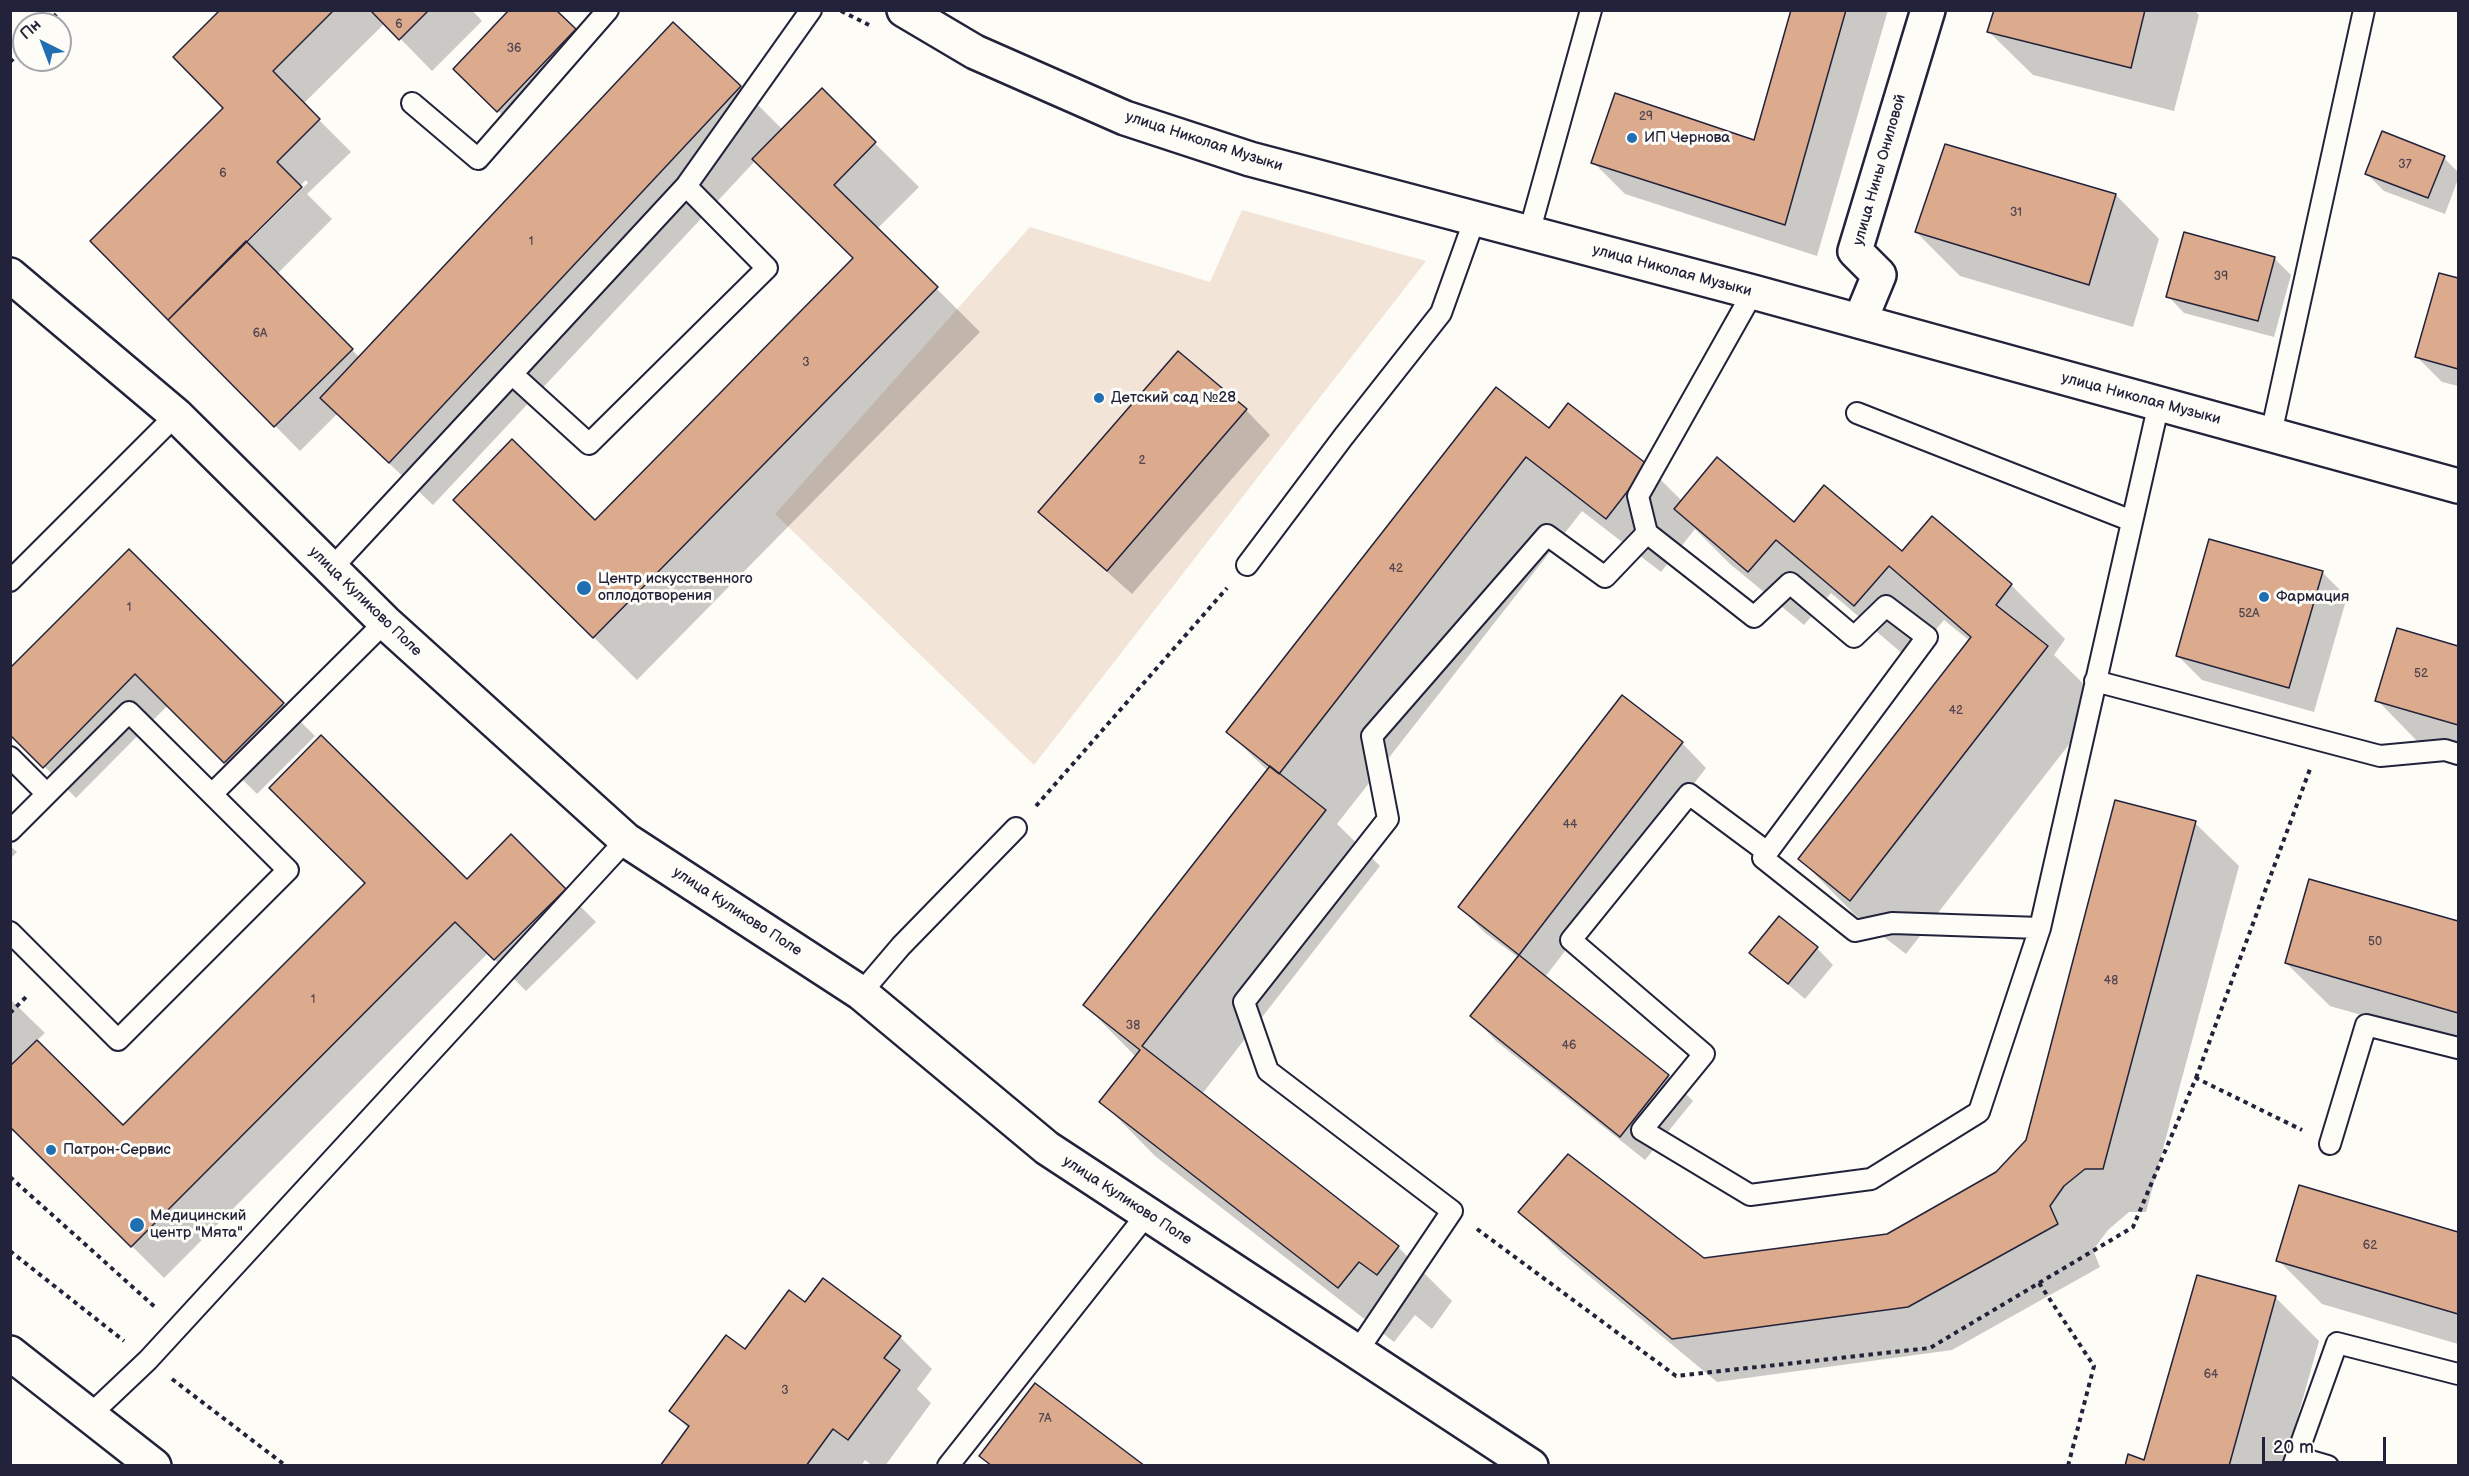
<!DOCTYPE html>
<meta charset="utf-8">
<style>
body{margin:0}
#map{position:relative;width:2469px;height:1476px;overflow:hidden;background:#fdfcf7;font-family:"Balsamiq Sans",sans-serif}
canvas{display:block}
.frame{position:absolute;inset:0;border:12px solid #22223b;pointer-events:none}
.north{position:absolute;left:12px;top:12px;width:60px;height:60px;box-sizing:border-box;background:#fdfcf7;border:2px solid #a5a5ac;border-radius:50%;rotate:318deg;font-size:16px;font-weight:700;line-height:24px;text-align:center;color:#22223b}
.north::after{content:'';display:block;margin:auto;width:21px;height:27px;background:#1f6fb2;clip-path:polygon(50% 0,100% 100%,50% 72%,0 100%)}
.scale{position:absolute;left:2262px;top:1437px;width:124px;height:27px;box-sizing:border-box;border:3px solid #22223b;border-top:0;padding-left:8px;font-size:18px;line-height:21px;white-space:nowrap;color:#22223b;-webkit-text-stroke:4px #fdfcf7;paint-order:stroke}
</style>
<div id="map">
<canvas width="2469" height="1476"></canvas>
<div class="frame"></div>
<div class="north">Пн</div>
<div class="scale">20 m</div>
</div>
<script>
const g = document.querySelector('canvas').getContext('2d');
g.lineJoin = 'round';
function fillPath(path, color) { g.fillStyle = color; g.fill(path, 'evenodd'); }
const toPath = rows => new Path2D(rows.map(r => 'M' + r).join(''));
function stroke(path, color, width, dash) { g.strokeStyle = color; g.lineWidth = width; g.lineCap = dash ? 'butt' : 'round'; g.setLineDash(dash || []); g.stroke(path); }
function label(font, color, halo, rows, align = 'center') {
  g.font = font + ' "Balsamiq Sans",sans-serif'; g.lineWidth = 6; g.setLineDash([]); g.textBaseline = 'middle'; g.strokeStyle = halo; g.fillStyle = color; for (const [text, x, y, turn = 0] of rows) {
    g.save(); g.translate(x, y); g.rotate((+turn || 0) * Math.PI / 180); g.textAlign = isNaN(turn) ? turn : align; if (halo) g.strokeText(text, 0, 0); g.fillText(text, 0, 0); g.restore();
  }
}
fillPath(toPath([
 [1242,210,1426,261,1034,765,775,514,1030,227,1210,282]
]), '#f3e4d8');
fillPath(toPath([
 [222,10,472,10,482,21,432,71,385,23,303,104,351,152,307,194,332,219,277,274,360,358,740,87,783,130,822,91,919,187,877,229,980,332,637,680,498,543,595,522,855,258,756,160,433,505,337,414,300,451,92,241,225,108],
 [306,180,308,183,247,243,244,241],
 [1792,10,1888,10,1817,256,1625,194,1593,162,1755,142],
 [1996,10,2194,10,2199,15,2174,111,2033,75,1989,32],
 [575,30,591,46,515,127,472,86],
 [2444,158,2458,172,2458,179,2445,214,2384,191,2367,174],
 [2116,195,2159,239,2133,327,1960,276,1916,232],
 [2274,258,2291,275,2274,337,2184,313,2168,296],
 [2440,275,2458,280,2458,386,2442,382,2417,357],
 [1246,410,1270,435,1132,594,1040,512],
 [1549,430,1647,466,1682,501,1794,524,2011,585,2065,639,2054,655,2102,702,1906,954,1854,914,1800,859,1970,641,1944,620,1910,660,1831,593,1804,625,1730,564,1695,529,1661,572,1582,511,1337,824,1380,866,1202,1094,1398,1247,1452,1301,1432,1329,1415,1315,1394,1342,1155,1156,1101,1101,1136,1057,1085,1005,1268,771,1228,732],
 [129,551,315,736,257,794,168,705,76,798,11,733],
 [2322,572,2347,597,2314,712,2202,680,2178,656],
 [2398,630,2458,648,2458,755,2420,744,2377,700],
 [1682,743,1706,768,1545,977,1668,1076,1693,1101,1645,1160,1496,1041,1472,1016,1519,958,1484,932,1460,907],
 [2195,823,2239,866,2146,1212,2129,1212,2108,1230,2093,1250,2100,1267,1952,1350,1717,1382,1564,1255,1520,1212,1703,1260,1888,1236,1997,1174,2027,1141],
 [511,837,596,922,526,991,488,953,164,1278,10,1125,10,999,45,1033,36,1041,123,1128,467,881],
 [10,846,17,852,10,859],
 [2310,880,2458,923,2458,1043,2330,1006,2286,963],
 [1817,948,1833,965,1805,999,1751,953],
 [2300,1187,2458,1234,2458,1344,2322,1304,2278,1260],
 [2275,1297,2319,1341,2284,1466,2127,1466,2145,1462],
 [805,1305,900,1337,932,1369,917,1389,931,1403,885,1466,873,1466,865,1460,861,1466,662,1466,689,1429,671,1411]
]), '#0003');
const building = toPath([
 [220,10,334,10,273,71,320,119,277,162,302,187,168,320,90,241,223,108,173,57,220,10],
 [370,10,429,10,399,40,370,10],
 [509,10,556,10,576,29,497,112,453,69,509,10],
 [1791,10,1846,10,1785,225,1591,163,1615,93,1754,140,1791,10],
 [1994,10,2145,10,2131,68,1987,32,1994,10],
 [673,22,741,86,389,463,320,398,673,22],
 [822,88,876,142,834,185,938,287,593,638,453,500,512,439,595,520,853,258,752,159,822,88],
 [2382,131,2445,156,2428,198,2365,174,2382,131],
 [1945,144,2116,194,2089,285,1915,232,1945,144],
 [2184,232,2275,257,2258,321,2166,297,2184,232],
 [246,241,353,349,274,427,168,320,246,241],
 [2439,273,2458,278,2458,369,2415,357,2439,273],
 [1178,351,1247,409,1107,571,1038,512,1178,351],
 [1496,387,1549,428,1568,403,1648,465,1606,519,1526,457,1279,774,1226,732,1496,387],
 [1717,457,1794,522,1824,485,1902,551,1932,516,2012,584,1996,605,2048,646,1850,901,1798,859,1971,637,1889,566,1854,606,1776,540,1748,572,1674,509,1717,457],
 [2209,539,2323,571,2289,688,2176,656,2209,539],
 [129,549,284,703,224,763,135,674,43,768,10,735,10,668,129,549],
 [2397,628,2458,646,2458,725,2375,701,2397,628],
 [1622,695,1683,742,1519,955,1458,907,1622,695],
 [321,735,467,879,511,834,566,889,494,960,455,922,131,1247,10,1127,10,1066,37,1040,123,1125,365,883,269,788,321,735],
 [1270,766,1326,810,1142,1046,1399,1246,1377,1275,1359,1262,1338,1288,1099,1102,1140,1050,1083,1005,1270,766],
 [2115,800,2196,821,2103,1169,2085,1169,2064,1186,2050,1206,2058,1224,1908,1307,1672,1339,1518,1212,1568,1154,1704,1258,1887,1234,1996,1172,2026,1140,2115,800],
 [2309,879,2458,921,2458,1013,2285,963,2309,879],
 [1779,916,1818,947,1788,984,1749,953,1779,916],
 [1519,955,1669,1075,1620,1137,1470,1016,1519,955],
 [2299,1185,2458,1232,2458,1314,2276,1261,2299,1185],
 [2197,1275,2276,1296,2229,1466,2125,1466,2128,1454,2144,1460,2197,1275],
 [823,1278,901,1336,884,1358,900,1370,848,1440,833,1429,806,1466,660,1466,689,1426,669,1411,726,1335,745,1349,789,1290,805,1302,823,1278],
 [1035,1383,1145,1466,992,1466,979,1456,1035,1383]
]);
fillPath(building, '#dcab8e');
stroke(building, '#22223b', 1.5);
const lane = toPath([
 [412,103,478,159,608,10],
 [686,186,811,10],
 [1529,233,1591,10],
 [1857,413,2132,521],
 [2271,434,2364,10],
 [1647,533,1638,496,1753,292],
 [1247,565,1344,436,1441,313,1475,218],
 [331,569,512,374,686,186,767,268,589,444,512,374],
 [10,581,176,415],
 [2095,681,2380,756,2445,750,2458,754],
 [10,757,47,794],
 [212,794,385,622],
 [10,831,129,712,288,870,118,1040,10,932],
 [1767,852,1689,794,1571,940,1704,1054,1642,1130,1750,1195,1871,1179,1979,1112,2040,928,2159,403],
 [861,993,901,946,1016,828],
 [2330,1144,2366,1025,2458,1048],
 [1357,1352,1452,1211,1268,1071,1244,1002,1388,819,1372,736,1547,535,1605,577,1647,533,1754,617,1790,583,1854,637,1886,606,1927,637,1763,858,1855,931,1892,923,2040,928],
 [91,1414,148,1360,626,840],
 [2297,1457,2328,1466],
 [948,1466,1147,1214],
 [2293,1466,2337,1343,2458,1374]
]);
const street = toPath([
 [10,275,176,415,385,622,626,840,861,993,1047,1148,1531,1466],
 [1860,321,1879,275,1855,251,1928,10]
]);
const secondary = toPath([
 [904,10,975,52,1125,118,1250,159,1753,292,2458,486]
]);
const primary = toPath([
 [10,1353,154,1466]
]);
stroke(lane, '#22223b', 24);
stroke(street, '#22223b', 38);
stroke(secondary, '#22223b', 38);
stroke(primary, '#22223b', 38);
stroke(toPath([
 [841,11,869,25],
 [47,24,60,10],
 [10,62,24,48],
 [1036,806,1227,588],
 [10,1013,29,994],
 [2196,1078,2310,769],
 [10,1177,155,1307],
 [1477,1229,1676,1376,1930,1348,2133,1227,2196,1078,2302,1130],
 [10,1251,124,1341],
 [2039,1283,2094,1366,2068,1466],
 [172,1379,286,1466]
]), '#22223b', 4, [4.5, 4.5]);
stroke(lane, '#fdfcf7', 20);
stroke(street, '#fdfcf7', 33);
stroke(secondary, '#fdfcf7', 33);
stroke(primary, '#fdfcf7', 33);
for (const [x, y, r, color] of [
 [1632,138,6,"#1f6fb2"],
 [1099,398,6,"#1f6fb2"],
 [584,588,8,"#1f6fb2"],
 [2264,597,6,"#1f6fb2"],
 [51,1150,6,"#1f6fb2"],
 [137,1225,8,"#1f6fb2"]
]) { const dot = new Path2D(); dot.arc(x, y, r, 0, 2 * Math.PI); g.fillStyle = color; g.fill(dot); stroke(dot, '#fdfcf7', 2); }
label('12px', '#504450', null, [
 ["6",399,25],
 ["36",514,49],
 ["29",1646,117],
 ["37",2405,165],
 ["6",223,174],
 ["31",2016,213],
 ["1",531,242],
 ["39",2221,277],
 ["6А",260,334],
 ["3",806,363],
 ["2",1142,461],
 ["42",1396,569],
 ["1",129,608],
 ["52А",2249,614],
 ["52",2421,674],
 ["42",1956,711],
 ["44",1570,825],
 ["50",2375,942],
 ["48",2111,981],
 ["1",313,1000],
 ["38",1133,1026],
 ["46",1569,1046],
 ["62",2370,1246],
 ["64",2211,1375],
 ["3",785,1391],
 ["7А",1045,1419]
]);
label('15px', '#22223b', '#fdfcf7', [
 ["ИП Чернова",1644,138],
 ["Детский сад №28",1111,398],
 ["Центр искусственного",598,579],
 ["оплодотворения",598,596],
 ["Фармация",2276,597],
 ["Патрон-Сервис",63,1150],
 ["Медицинский",150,1216],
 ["центр \"Мята\"",150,1233]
], 'left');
label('15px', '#22223b', '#fdfcf7', [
 ["улица Николая Музыки",1204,142,18],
 ["улица Нины Ониловой",1880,170,-74],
 ["улица Николая Музыки",1672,271,15],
 ["улица Николая Музыки",2141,399,15],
 ["улица Куликово Поле",365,602,44],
 ["улица Куликово Поле",737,912,33],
 ["улица Куликово Поле",1127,1201,33]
]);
</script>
